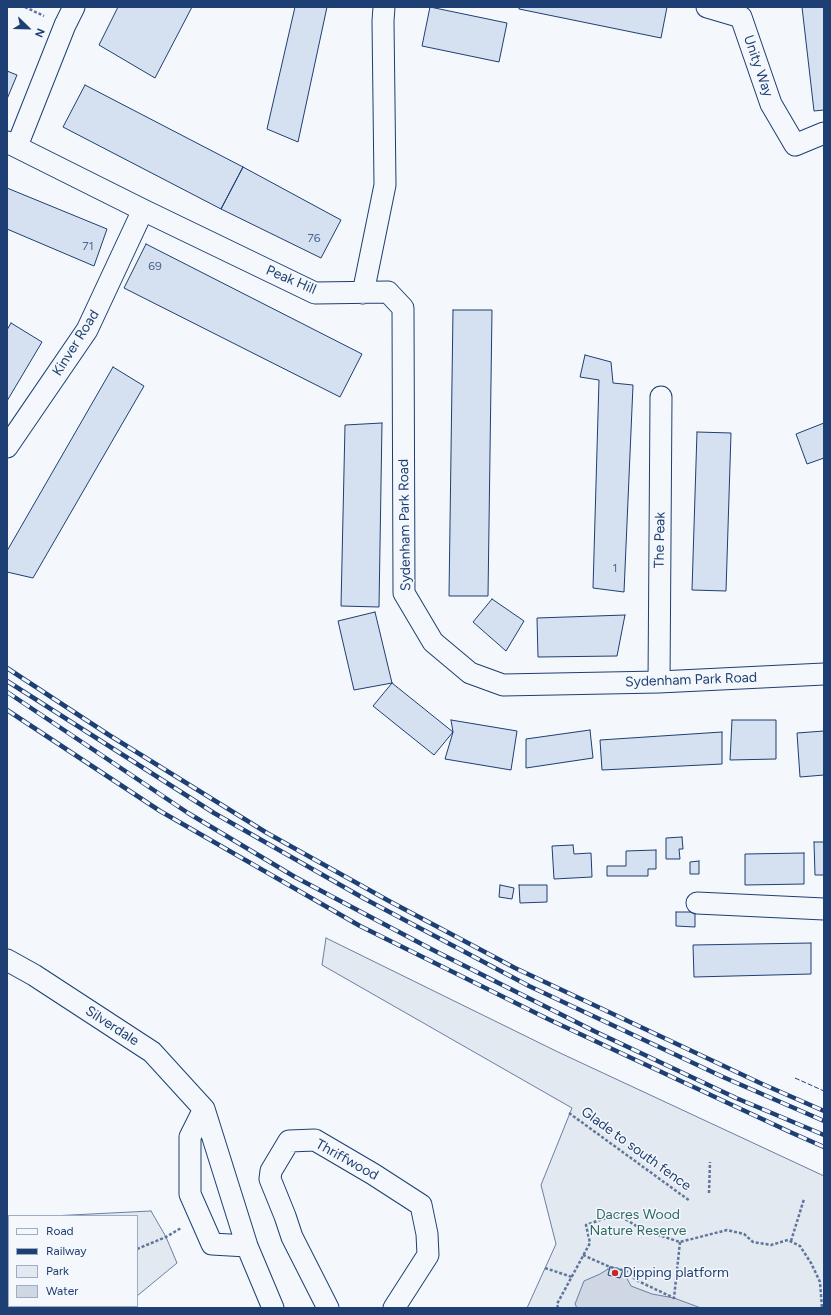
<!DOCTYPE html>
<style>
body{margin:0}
#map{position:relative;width:831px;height:1315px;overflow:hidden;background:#f4f7fb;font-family:Figtree,sans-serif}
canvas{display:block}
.frame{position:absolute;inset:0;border:8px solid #1d3f73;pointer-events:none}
.legend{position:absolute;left:8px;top:1215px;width:130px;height:92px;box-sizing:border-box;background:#f4f7fb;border:1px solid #9eadc5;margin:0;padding:5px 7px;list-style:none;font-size:12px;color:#1d3f73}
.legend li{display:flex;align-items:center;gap:8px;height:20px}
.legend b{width:20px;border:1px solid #9eadc5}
.north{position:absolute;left:8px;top:8px;width:40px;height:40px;-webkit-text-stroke:3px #f4f7fb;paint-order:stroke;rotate:113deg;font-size:11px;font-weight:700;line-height:16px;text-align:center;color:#1d3f73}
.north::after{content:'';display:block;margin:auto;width:14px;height:18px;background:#1d3f73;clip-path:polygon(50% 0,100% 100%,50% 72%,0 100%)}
</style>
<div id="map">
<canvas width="831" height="1315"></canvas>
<div class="frame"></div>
<ul class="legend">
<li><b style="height:5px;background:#f4f7fb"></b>Road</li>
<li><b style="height:5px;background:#1d3f73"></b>Railway</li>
<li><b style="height:11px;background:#e3e9f0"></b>Park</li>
<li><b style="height:11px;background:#cfd7e4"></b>Water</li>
</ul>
<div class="north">N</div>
</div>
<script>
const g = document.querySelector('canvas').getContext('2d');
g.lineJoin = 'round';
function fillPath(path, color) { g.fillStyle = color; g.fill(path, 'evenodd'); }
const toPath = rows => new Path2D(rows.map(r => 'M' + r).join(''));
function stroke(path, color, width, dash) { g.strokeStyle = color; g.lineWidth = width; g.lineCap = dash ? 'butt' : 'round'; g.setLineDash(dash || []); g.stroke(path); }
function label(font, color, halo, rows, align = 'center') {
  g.font = font + ' Figtree,sans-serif'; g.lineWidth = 3; g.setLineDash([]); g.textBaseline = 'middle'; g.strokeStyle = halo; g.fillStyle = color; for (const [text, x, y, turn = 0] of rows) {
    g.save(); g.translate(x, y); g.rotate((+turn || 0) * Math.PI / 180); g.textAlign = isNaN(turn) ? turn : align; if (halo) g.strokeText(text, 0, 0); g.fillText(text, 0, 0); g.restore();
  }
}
const green = toPath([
 [326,938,558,1052,824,1176,824,1308,527,1308,556,1244,541,1185,572,1108,322,965,326,938],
 [151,1211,166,1237,177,1263,137,1296,137,1216,51,1216,151,1211],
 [7,1218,9,1218,9,1306,125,1306,123,1308,7,1308,7,1218]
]);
fillPath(green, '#e3e9f0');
stroke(green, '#687fa3', 1);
const water = toPath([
 [608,1269,624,1273,631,1286,652,1294,674,1298,701,1308,577,1308,575,1304,584,1281,600,1274,608,1269]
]);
fillPath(water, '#cfd7e4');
stroke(water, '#687fa3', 1);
const building = toPath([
 [118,7,192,7,155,78,99,45,118,7],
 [295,7,327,7,298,142,267,129,295,7],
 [430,7,507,23,499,62,422,46,430,7],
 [519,7,667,7,661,38,519,9,519,7],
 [802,7,824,7,824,110,814,111,802,7],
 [7,71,17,75,7,99,7,71],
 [85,85,243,167,221,209,63,127,85,85],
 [243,167,341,220,321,258,221,209,243,167],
 [7,188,107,229,94,266,7,229,7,188],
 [146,244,362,354,340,397,124,288,146,244],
 [453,310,492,310,488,596,449,596,453,310],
 [11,323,42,342,7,401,7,330,11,323],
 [585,355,611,362,613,383,633,385,624,592,593,588,599,380,580,377,585,355],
 [113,367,144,386,33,578,7,572,7,551,113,367],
 [382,423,379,607,341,606,345,425,382,423],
 [824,423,824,458,807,464,796,434,824,423],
 [697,432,731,433,726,591,692,590,697,432],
 [492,599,524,621,506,651,473,622,492,599],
 [375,612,392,683,354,690,338,621,375,612],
 [625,615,617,656,538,657,537,618,625,615],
 [392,683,453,732,434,755,373,706,392,683],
 [451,720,517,731,511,770,445,759,453,732,451,720],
 [732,720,776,720,776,759,730,760,732,720],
 [590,730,593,758,526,768,526,739,590,730],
 [824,731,824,775,800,777,797,733,824,731],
 [722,732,722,764,602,770,600,740,722,732],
 [682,837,683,849,679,849,680,859,666,859,666,838,682,837],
 [814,842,824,842,824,875,815,875,814,842],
 [573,845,574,854,591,853,592,877,554,879,552,846,573,845],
 [656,850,656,869,648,869,648,876,607,876,607,866,626,866,626,851,656,850],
 [804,853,804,884,745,885,745,854,804,853],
 [699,861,699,874,690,874,690,862,699,861],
 [500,885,514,888,512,899,499,897,500,885],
 [519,885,547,885,547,902,520,903,519,885],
 [676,912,695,912,695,927,676,926,676,912],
 [811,943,811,974,694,977,693,945,811,943],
 [610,1267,623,1270,620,1278,608,1275,610,1267]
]);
fillPath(building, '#d5e0f0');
stroke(building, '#1d3f73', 1);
const street = toPath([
 [707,7,741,17,771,104,795,145,824,133],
 [7,142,143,210,315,293,388,292,403,308,404,593,433,642,470,673,503,685,659,682,824,674],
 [17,146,65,25,74,7],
 [363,293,385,185,383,21,384,7],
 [7,447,87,330,143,210],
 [659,682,661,397],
 [697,903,824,909],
 [7,960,34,975,152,1052,204,1109,247,1246,273,1308],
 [204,1109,190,1137,190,1194,212,1244,247,1246],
 [328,1308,292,1237,285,1216,270,1179,271,1171,289,1141,315,1140,373,1174,421,1205,427,1234,428,1255,394,1308]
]);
stroke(street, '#1d3f73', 23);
stroke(toPath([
 [25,7,44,16],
 [569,1113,690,1201],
 [709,1193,710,1162],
 [791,1241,804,1199],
 [137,1249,166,1237,181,1228],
 [583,1255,610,1267,626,1271,636,1280,674,1298,680,1242],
 [545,1268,572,1277],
 [7,1293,9,1292],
 [23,1308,26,1306],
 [558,1308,557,1304,590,1243,586,1225,617,1214,643,1230,680,1242,727,1230,744,1234,753,1242,771,1245,788,1240,800,1246,811,1263,820,1282,822,1308]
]), '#5e769c', 2.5, [3, 2]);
stroke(street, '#f4f7fb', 21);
const rail = toPath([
 [7,668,109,735,267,833,389,901,515,968,760,1083,824,1111],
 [7,681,214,813,365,899,529,986,723,1077,824,1121],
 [7,692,188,813,295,877,433,950,594,1031,736,1098,824,1135],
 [7,710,160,811,360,926,550,1020,790,1132,824,1147]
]);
stroke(rail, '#1d3f73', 4.5);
stroke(rail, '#f4f7fb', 3, [9]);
stroke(toPath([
 [795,1078,824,1091]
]), '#1d3f73', 1, [5, 2]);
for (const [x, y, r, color] of [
 [615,1273,4,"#c62828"]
]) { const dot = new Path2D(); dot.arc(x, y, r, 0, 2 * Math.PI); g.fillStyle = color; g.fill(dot); stroke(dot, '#f4f7fb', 1.5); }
label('12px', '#4b6792', null, [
 ["76",314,238],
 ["71",88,246],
 ["69",155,266],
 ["1",615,568]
]);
label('14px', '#1d3f73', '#f4f7fb', [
 ["Unity Way",758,66,71],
 ["Peak Hill",291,280,23],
 ["Kinver Road",76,343,-58],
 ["Sydenham Park Road",405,525,-91],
 ["The Peak",660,540,-89],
 ["Sydenham Park Road",691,680,-2],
 ["Silverdale",112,1026,33],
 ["Glade to south fence",636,1149,36],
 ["Thriffwood",347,1160,29]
]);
label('14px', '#2c6c60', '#f4f7fb', [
 ["Dacres Wood",638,1215],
 ["Nature Reserve",638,1231]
]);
label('14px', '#1d3f73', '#f4f7fb', [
 ["Dipping platform",623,1273]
], 'left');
</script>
